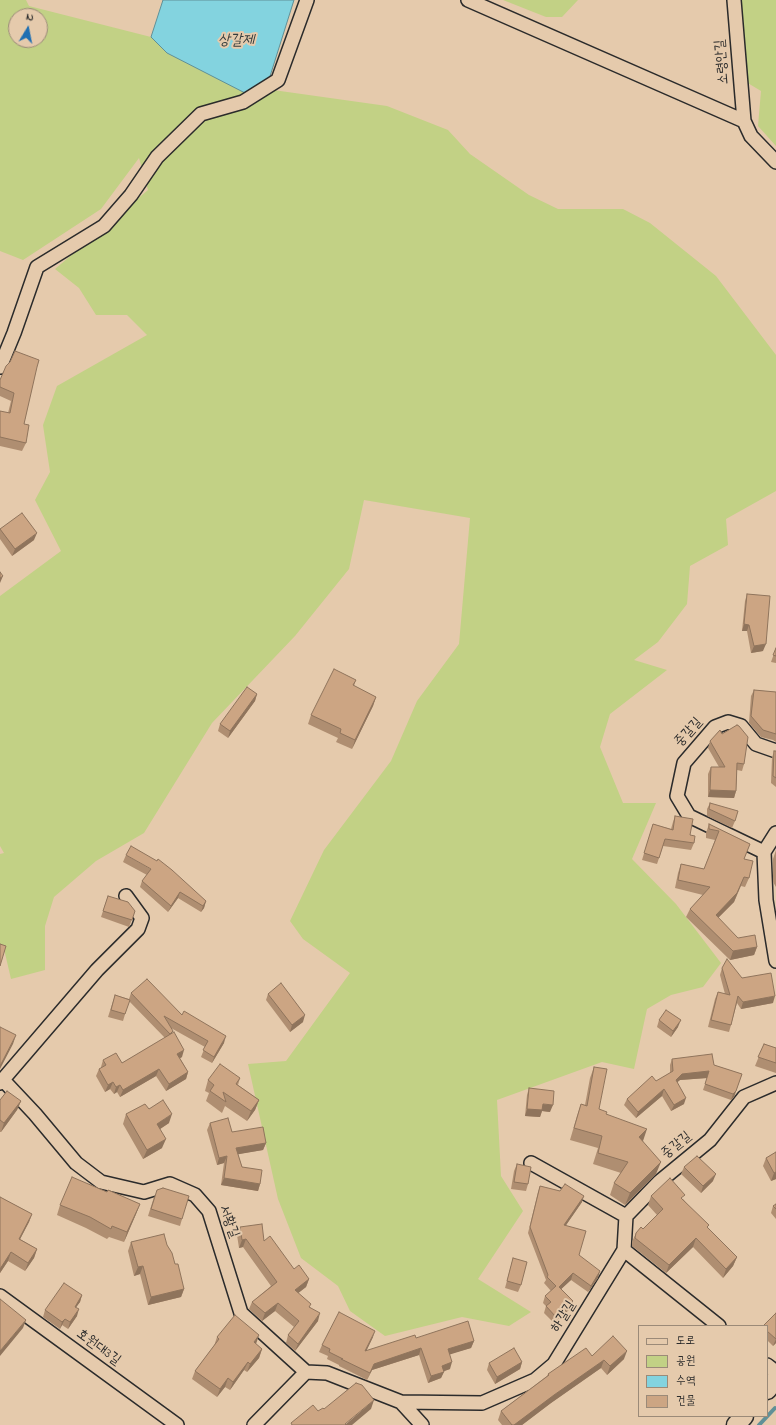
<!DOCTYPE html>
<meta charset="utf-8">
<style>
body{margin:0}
#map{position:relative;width:776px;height:1425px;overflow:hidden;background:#e5caac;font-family:"Indie Flower","Poor Story",sans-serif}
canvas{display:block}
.legend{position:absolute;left:638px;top:1325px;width:130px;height:92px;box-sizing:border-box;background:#e5caac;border:1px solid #9b8a78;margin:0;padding:5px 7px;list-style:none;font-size:12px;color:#2b2b2b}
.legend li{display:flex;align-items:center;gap:8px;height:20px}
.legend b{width:20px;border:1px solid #9b8a78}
.north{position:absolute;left:8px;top:8px;width:40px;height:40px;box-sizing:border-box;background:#e5caac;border:1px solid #9b8a78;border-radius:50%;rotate:10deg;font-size:11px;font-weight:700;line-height:16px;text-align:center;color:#2b2b2b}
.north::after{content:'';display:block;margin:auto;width:14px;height:18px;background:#1f6fb2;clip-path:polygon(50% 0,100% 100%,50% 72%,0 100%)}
</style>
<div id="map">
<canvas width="776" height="1425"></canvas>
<ul class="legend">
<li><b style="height:5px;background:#e5caac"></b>도로</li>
<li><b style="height:11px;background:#c2d185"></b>공원</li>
<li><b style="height:11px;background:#83d3df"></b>수역</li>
<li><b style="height:11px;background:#cca583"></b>건물</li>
</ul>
<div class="north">N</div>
</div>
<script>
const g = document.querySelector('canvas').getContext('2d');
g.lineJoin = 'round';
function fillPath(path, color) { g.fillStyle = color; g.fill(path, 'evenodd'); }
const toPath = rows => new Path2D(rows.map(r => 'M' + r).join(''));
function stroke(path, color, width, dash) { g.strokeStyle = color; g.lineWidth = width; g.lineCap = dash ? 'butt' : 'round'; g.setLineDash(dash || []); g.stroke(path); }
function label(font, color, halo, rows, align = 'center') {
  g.font = font + ' "Indie Flower","Poor Story",sans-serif'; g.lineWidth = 4; g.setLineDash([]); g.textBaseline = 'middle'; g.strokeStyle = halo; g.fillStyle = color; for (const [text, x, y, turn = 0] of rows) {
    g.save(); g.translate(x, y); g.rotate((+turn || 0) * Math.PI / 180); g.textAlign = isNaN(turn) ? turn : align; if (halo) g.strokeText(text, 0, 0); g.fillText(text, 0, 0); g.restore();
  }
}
fillPath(toPath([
 [0,0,26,0,29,6,151,37,167,53,266,89,387,106,448,130,470,154,529,195,558,209,623,209,650,223,716,276,776,355,776,491,726,519,728,545,690,566,687,604,658,642,634,660,667,670,610,714,600,747,623,803,656,803,632,859,676,904,721,963,703,987,671,995,647,1009,634,1069,602,1062,497,1100,501,1176,523,1211,478,1279,531,1312,509,1326,462,1317,385,1336,350,1311,338,1286,301,1258,278,1199,248,1064,286,1061,350,973,303,939,290,921,324,850,391,761,417,701,459,644,470,518,364,500,349,569,295,636,212,723,144,833,96,861,54,897,45,926,45,970,11,979,4,949,0,948,0,854,4,853,0,846,0,596,61,551,35,500,50,472,43,425,57,386,147,335,127,315,96,315,79,288,55,269,148,190,139,158,101,209,23,260,0,251],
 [16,16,40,16,40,40,16,40],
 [503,0,578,0,562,17,546,17],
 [734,0,776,0,776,146,758,126,761,91,746,82]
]), '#c2d185');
const water = toPath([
 [163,0,294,0,266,89,247,94,167,53,151,37,163,0]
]);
fillPath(water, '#83d3df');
stroke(water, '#609097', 1);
stroke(toPath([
 [759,1425,775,1408]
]), '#609097', 4);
const minor = toPath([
 [468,0,744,121,751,136,776,162],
 [734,0,744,121],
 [0,367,14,333,37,267,104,226,131,195,157,157,201,114,243,102,278,80,307,0],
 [776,833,764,852,766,900,776,961],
 [764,852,689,816,677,796,684,763,715,727,728,722,741,726,756,744,776,751],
 [3,1080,35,1114,76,1163,101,1182,144,1192,170,1184,195,1195,209,1211,241,1313,306,1372,327,1373,401,1402,482,1403,535,1380,554,1364,624,1250,626,1216,659,1182,710,1140,744,1097,776,1083],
 [0,1083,97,970,138,929,142,918,126,896],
 [531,1163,626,1216],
 [624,1250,719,1326],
 [0,1296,177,1425],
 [767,1365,776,1372],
 [401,1402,422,1425],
 [254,1425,306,1372]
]);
const secondary = toPath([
 [767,1390,776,1379],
 [736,1425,744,1416]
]);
stroke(minor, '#2b2b2b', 16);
stroke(secondary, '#2b2b2b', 21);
stroke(minor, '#e5caac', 13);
stroke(secondary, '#e5caac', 18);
fillPath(toPath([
 [36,369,24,424,26,443,22,451,0,446,0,411,8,413,11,401,0,396,0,380],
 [0,529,34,540,12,556,0,539],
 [747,594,763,651,751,653,747,631,742,631,745,601],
 [776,648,776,663,771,662],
 [356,680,354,686,376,697,373,706,352,749,336,742,338,738,308,724,311,715],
 [754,690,776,692,776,742,773,740,761,737,749,723,751,696],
 [257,694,255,701,228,738,218,731,220,724],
 [722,734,744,764,742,771,737,770,736,791,734,798,708,797,708,774,711,767,719,767,708,748,710,741],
 [774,751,776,751,776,787,771,783,772,758],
 [710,803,735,821,732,828,707,816,707,809],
 [675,816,690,835,694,843,691,850,663,846,657,864,642,860,653,824,671,829,673,822],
 [709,824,750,844,744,859,749,878,745,887,741,886,734,902,718,918,738,938,757,947,754,955,730,960,686,917,690,909,703,895,675,888,678,873,681,864,704,869,715,840,706,838,706,833],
 [776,850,776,887,773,882,773,859],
 [126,855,206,901,204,908,201,912,178,898,168,912,140,887,142,881,147,875,123,862],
 [108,896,135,911,129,927,101,917],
 [722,968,742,978,773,1003,741,1009,737,1003,731,1025,729,1032,708,1027,715,999,718,992,725,994,720,975],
 [131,993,182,1015,224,1043,212,1063,201,1057,205,1047,171,1028,172,1034,182,1057,180,1058,188,1072,186,1079,166,1091,156,1076,120,1097,117,1092,114,1094,110,1089,105,1092,96,1076,99,1069,101,1068,101,1067,103,1060,122,1063,165,1038,129,1001,123,1021,108,1017,115,995,129,999],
 [268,994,303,1022,290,1032,266,1000],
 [659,1020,678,1027,671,1037,657,1027],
 [764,1044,776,1048,776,1073,755,1066],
 [672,1059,714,1065,742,1074,734,1097,731,1100,703,1090,707,1078,680,1080,677,1082,684,1104,671,1111,662,1096,636,1118,624,1105,627,1099,670,1073,670,1065],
 [594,1067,599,1109,643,1141,656,1174,625,1205,610,1195,614,1183,621,1173,593,1164,598,1148,570,1140,577,1116,581,1104,585,1105,590,1078],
 [240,1078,238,1085,259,1100,255,1110,247,1121,225,1106,222,1113,206,1101,209,1093,205,1091,208,1080],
 [529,1088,550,1112,542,1111,540,1117,525,1116,527,1095],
 [0,1100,21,1101,17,1110,1,1132,0,1132],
 [149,1109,169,1123,160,1129,162,1148,143,1159,123,1124,126,1114],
 [210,1123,232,1132,266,1143,263,1150,238,1154,242,1167,260,1184,258,1191,221,1185,224,1163,217,1165,207,1130],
 [776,1152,776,1179,771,1181,763,1166,766,1158],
 [517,1164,528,1184,526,1191,511,1189,514,1171],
 [684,1167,713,1181,701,1193,681,1174],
 [540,1186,582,1202,566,1225,579,1255,598,1278,588,1292,571,1280,561,1289,571,1308,554,1323,544,1313,546,1306,543,1303,545,1296,551,1291,544,1283,546,1280,528,1233,538,1192],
 [107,1192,140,1204,136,1214,124,1242,109,1237,107,1239,86,1228,57,1215,60,1205],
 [651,1196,683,1199,708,1228,737,1257,733,1266,723,1278,693,1247,666,1273,632,1246,632,1242,636,1233,643,1229,657,1215,648,1205],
 [0,1197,32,1214,29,1222,20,1239,37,1249,34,1258,25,1271,8,1261,0,1273],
 [154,1197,182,1219,180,1226,148,1216],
 [776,1204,776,1219,771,1213,773,1206],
 [240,1227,264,1241,294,1269,309,1279,306,1287,298,1293,310,1307,318,1321,295,1351,286,1343,288,1335,294,1327,275,1311,262,1321,249,1309,252,1302,271,1286,243,1247,239,1248,237,1235],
 [131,1242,167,1245,184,1289,181,1297,148,1305,140,1274,134,1276,128,1251],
 [513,1258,521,1285,518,1292,505,1288],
 [82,1295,80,1302,76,1307,77,1316,68,1329,62,1325,60,1329,43,1317,45,1310],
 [776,1313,776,1343,773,1346,767,1340,767,1326],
 [217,1337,256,1344,262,1349,259,1358,247,1372,244,1370,230,1390,225,1387,217,1397,192,1379,195,1371,214,1346],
 [373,1337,366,1351,416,1338,474,1341,471,1348,449,1354,450,1369,444,1371,441,1378,428,1383,419,1355,372,1370,367,1380,339,1366,339,1365,327,1359,328,1356,319,1352,322,1345],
 [592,1356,624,1359,607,1375,601,1368,551,1403,522,1425,502,1425,498,1420,501,1411,547,1376,548,1374],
 [522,1362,520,1369,495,1384,487,1370,489,1363]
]), '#af8e71');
fillPath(toPath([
 [37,533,34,540,12,556,15,549],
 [3,576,0,583,0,584,0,578],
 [744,624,749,625,747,631,742,631],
 [766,644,763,651,751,653,754,646],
 [257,694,255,701,228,738,230,731],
 [376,697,373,706,352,749,355,740],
 [710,790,736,791,734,798,708,797],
 [744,877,734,902,712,924,716,915],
 [180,892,178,898,168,912,171,906],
 [206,901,204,908,201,912,203,906],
 [757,947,754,955,730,960,733,951],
 [775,996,773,1003,741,1009,743,1002],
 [305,1015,303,1022,290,1032,292,1025],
 [681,1020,678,1027,671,1037,673,1031],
 [16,1035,13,1044,0,1069,0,1066],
 [226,1036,224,1043,212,1063,214,1057],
 [184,1050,182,1057,175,1061,177,1054],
 [159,1069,156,1076,120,1097,123,1090],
 [709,1071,707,1078,680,1080,673,1086,676,1080,682,1074],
 [188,1072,186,1079,166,1091,169,1084],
 [113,1082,110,1089,105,1092,108,1085],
 [120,1085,117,1092,114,1094,116,1087],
 [664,1089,662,1096,636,1118,638,1112],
 [736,1091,734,1097,731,1100,733,1094],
 [686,1098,684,1104,671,1111,674,1105],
 [259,1100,255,1110,247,1121,251,1111],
 [21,1101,17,1110,1,1132,4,1123],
 [543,1104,553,1105,550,1112,542,1111,540,1117,525,1116,527,1109],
 [172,1114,169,1123,154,1133,157,1124],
 [647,1129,643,1141,635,1149,639,1137],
 [166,1139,162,1148,143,1159,147,1150],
 [266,1143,263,1150,234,1155,236,1148],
 [227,1156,224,1163,217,1165,219,1158],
 [661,1162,656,1174,625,1205,630,1193],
 [776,1172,776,1179,771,1181,774,1173],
 [716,1174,713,1181,701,1193,703,1186],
 [224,1178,260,1184,258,1191,221,1185],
 [584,1196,582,1202,562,1231,564,1225],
 [140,1204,136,1214,124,1242,127,1232],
 [32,1214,29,1222,16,1247,19,1239],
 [696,1238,693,1247,666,1273,669,1265],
 [246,1239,243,1247,239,1248,242,1240],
 [37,1249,34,1258,25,1271,28,1263],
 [11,1252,8,1261,0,1273,0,1269],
 [737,1257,733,1266,723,1278,726,1269],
 [143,1266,140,1274,134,1276,138,1267],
 [600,1271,598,1278,588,1292,591,1286],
 [573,1273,571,1280,557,1293,559,1287],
 [309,1279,306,1287,292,1298,295,1290],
 [184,1289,181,1297,148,1305,151,1297],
 [82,1295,80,1302,72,1313,75,1307],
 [573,1301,571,1308,554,1323,556,1317],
 [278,1303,275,1311,262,1321,265,1313],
 [79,1309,77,1316,68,1329,70,1322],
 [320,1313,318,1321,295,1351,298,1344],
 [65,1319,60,1329,62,1322],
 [26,1320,23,1328,0,1356,0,1351],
 [375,1331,373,1337,363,1358,365,1351],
 [259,1335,256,1344,251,1351,254,1342],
 [776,1339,776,1343,773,1346],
 [474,1341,471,1348,445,1356,448,1349],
 [421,1348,419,1355,372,1370,367,1380,374,1364],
 [262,1349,259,1358,247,1372,250,1364],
 [627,1351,624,1359,607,1375,610,1366],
 [604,1360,601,1368,551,1403,522,1425,514,1425,554,1395],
 [248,1362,244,1370,230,1390,233,1382],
 [452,1362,450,1369,439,1373,442,1366],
 [522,1362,520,1369,495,1384,497,1377],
 [444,1372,441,1378,428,1383,431,1376],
 [228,1378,225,1387,217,1397,220,1389],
 [374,1400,371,1409,352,1425,345,1425]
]), '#8f745c');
const building = toPath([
 [15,351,39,360,37,367,24,424,29,425,26,443,0,437,0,411,10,413,14,393,0,387,0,380,6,366,10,362,15,351],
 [22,513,37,533,15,549,0,529,22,513],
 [0,572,3,576,0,578,0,572],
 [747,594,770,596,766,644,754,646,749,625,744,624,747,594],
 [776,648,776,656,773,655,776,648],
 [334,669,356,680,353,685,376,697,355,740,340,733,341,729,311,715,334,669],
 [247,687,257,694,230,731,220,724,247,687],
 [754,690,776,692,776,734,763,730,751,716,754,690],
 [737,725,739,726,748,737,744,764,737,763,736,791,710,790,711,767,725,767,710,741,720,730,722,734,737,725],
 [774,751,776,751,776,778,773,776,774,751],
 [710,803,738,811,735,821,709,809,710,803],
 [675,816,693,819,690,835,695,836,694,843,665,839,659,858,644,853,653,824,673,830,675,816],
 [709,824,750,844,744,859,753,861,749,878,744,877,737,893,716,915,738,938,755,935,757,947,733,951,690,909,710,887,678,880,681,864,704,869,719,831,709,829,709,824],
 [131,846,157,861,158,859,172,870,206,901,203,906,180,892,171,906,142,881,151,869,126,855,131,846],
 [108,896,128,902,135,911,132,920,103,911,108,896],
 [0,944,6,946,0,966,0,944],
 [727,959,742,978,771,973,775,996,743,1002,738,996,731,1025,711,1020,718,992,730,995,722,968,727,959],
 [147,979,182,1015,184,1011,226,1036,214,1057,203,1050,208,1041,164,1016,173,1031,170,1034,131,993,147,979],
 [281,983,305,1015,292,1025,268,994,281,983],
 [115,995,130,1000,125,1014,111,1010,115,995],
 [666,1010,681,1020,673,1031,659,1020,666,1010],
 [0,1027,16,1035,0,1066,0,1027],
 [174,1032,184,1050,177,1054,188,1072,169,1084,159,1069,123,1090,120,1085,116,1087,113,1082,108,1085,99,1069,106,1065,103,1060,116,1053,122,1063,174,1032],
 [764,1044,776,1048,776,1063,758,1057,764,1044],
 [712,1054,714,1065,742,1074,736,1091,733,1094,705,1084,709,1071,682,1074,676,1080,686,1098,674,1105,664,1089,638,1112,627,1099,652,1076,656,1081,673,1071,672,1059,712,1054],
 [220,1064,240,1078,236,1084,259,1100,251,1111,223,1092,226,1102,210,1091,214,1085,208,1080,220,1064],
 [594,1067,607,1069,599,1109,607,1112,606,1114,647,1129,639,1137,661,1162,630,1193,614,1183,628,1162,598,1153,602,1136,574,1128,581,1104,587,1106,594,1067],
 [529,1088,554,1091,553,1105,543,1104,542,1110,527,1109,529,1088],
 [7,1091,21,1101,4,1123,0,1120,0,1100,7,1091],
 [163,1100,172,1114,157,1124,166,1139,147,1150,126,1114,145,1104,149,1109,163,1100],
 [228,1118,232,1132,263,1127,266,1143,236,1148,242,1167,262,1170,260,1184,224,1178,227,1156,219,1158,210,1123,228,1118],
 [776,1152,776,1172,774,1173,766,1158,776,1152],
 [697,1156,716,1174,703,1186,684,1167,697,1156],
 [517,1164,531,1167,528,1184,514,1182,517,1164],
 [72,1177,107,1192,108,1190,140,1204,127,1232,112,1226,111,1229,90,1217,60,1205,72,1177],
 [670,1178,685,1195,681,1198,709,1225,707,1227,737,1257,726,1269,696,1238,669,1265,635,1238,636,1233,641,1227,643,1229,663,1209,651,1196,670,1178],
 [565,1184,584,1196,564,1225,586,1231,579,1255,600,1271,591,1286,573,1273,559,1287,573,1301,556,1317,546,1306,551,1302,545,1296,556,1286,547,1277,548,1275,530,1227,540,1186,560,1191,565,1184],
 [163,1188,189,1196,182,1219,151,1209,157,1190,163,1188],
 [0,1197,32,1214,19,1239,37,1249,28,1263,11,1252,0,1269,0,1197],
 [776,1204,776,1209,773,1206,776,1204],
 [262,1224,264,1241,270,1236,294,1269,299,1265,309,1279,295,1290,311,1304,309,1307,320,1313,298,1344,288,1335,299,1321,278,1303,265,1313,252,1302,277,1282,246,1239,242,1240,240,1227,262,1224],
 [164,1234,167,1245,172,1253,175,1264,178,1264,184,1289,151,1297,143,1266,138,1267,131,1242,164,1234],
 [513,1258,527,1262,521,1285,507,1281,513,1258],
 [64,1283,82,1295,75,1307,79,1309,70,1322,65,1319,62,1322,45,1310,64,1283],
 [0,1299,26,1320,0,1351,0,1299],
 [339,1312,375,1331,365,1351,415,1335,416,1338,468,1321,474,1341,448,1349,452,1362,442,1366,444,1372,431,1376,421,1348,374,1364,370,1373,341,1359,343,1359,329,1352,330,1349,322,1345,339,1312],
 [776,1313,776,1339,767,1331,767,1326,763,1326,776,1313],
 [235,1315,259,1335,254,1342,262,1349,250,1364,248,1362,233,1382,228,1378,220,1389,195,1371,219,1339,217,1337,235,1315],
 [613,1336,627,1351,610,1366,604,1360,554,1395,514,1425,512,1425,501,1411,549,1375,548,1374,586,1348,592,1356,613,1336],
 [514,1348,522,1362,497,1377,489,1363,514,1348],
 [356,1383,362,1385,374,1400,345,1424,346,1425,292,1425,291,1423,313,1405,318,1411,323,1408,324,1409,356,1383]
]);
fillPath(building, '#cca583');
stroke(building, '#8f745c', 1);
label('14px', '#2b2b2b', '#e5caac', [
 ["소령안길",723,62,-95],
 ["중갈길",689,733,-48],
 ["중갈길",677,1146,-39],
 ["서황길",228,1222,69],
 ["하갈길",564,1317,-58],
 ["호원대3길",98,1348,36]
]);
label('italic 15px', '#343c3d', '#e5caac', [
 ["상갈제",236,42]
]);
</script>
